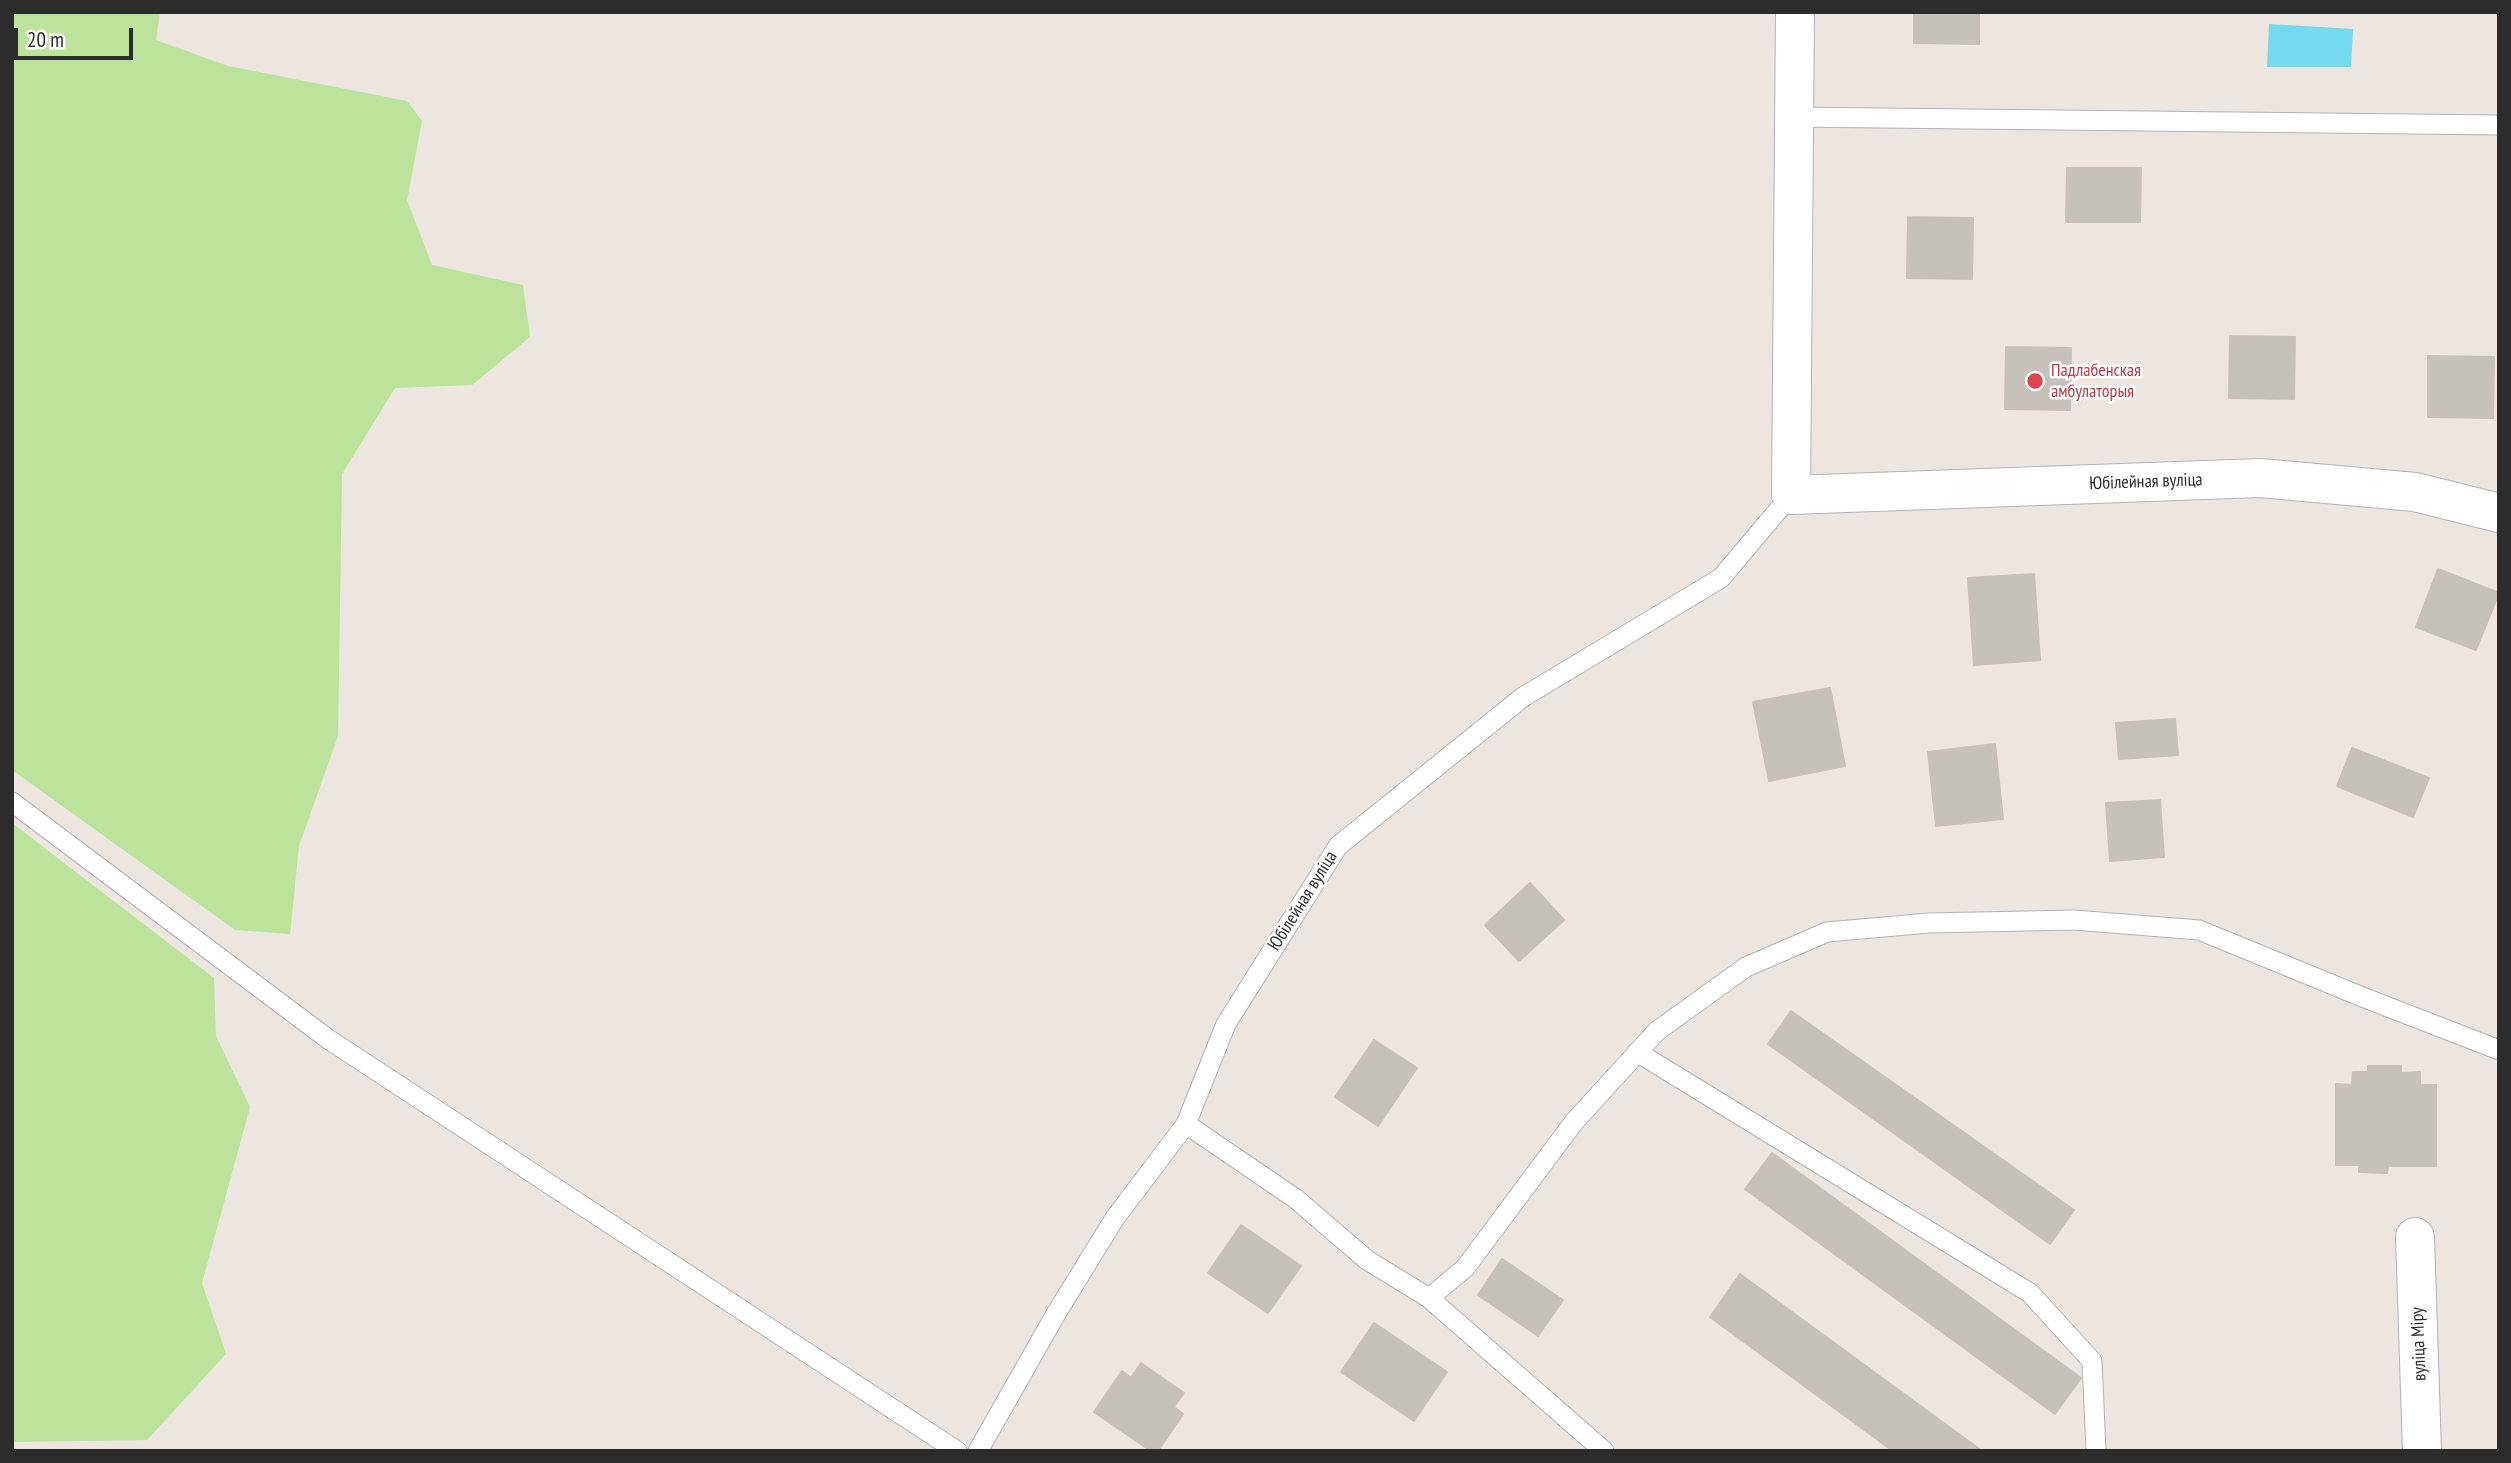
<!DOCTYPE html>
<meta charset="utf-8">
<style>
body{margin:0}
#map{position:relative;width:2511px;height:1463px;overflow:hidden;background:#ede5df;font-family:"PT Sans Narrow",sans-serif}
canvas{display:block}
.frame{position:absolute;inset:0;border:14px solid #2c2c2c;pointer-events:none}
.scale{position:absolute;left:14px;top:28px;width:119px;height:32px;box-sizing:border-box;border:4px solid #2c2c2c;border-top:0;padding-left:9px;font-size:21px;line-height:24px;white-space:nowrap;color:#2c2c2c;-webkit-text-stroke:5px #fff;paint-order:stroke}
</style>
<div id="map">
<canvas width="2511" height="1463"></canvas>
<div class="frame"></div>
<div class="scale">20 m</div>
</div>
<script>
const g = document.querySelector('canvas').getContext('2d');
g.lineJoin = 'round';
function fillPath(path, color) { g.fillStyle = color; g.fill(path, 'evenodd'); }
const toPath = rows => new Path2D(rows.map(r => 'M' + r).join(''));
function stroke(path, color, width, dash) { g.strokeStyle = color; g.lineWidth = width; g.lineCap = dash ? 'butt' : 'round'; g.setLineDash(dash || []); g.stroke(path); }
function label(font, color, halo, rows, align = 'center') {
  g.font = font + ' "PT Sans Narrow",sans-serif'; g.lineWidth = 5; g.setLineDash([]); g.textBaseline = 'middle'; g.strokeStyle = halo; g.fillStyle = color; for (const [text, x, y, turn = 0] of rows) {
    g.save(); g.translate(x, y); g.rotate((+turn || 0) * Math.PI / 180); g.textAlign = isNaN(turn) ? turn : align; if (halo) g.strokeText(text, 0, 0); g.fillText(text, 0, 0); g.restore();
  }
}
fillPath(toPath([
 [12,12,160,12,156,40,228,66,407,101,422,121,407,200,432,265,523,285,530,337,472,385,395,388,342,474,338,736,299,846,290,934,235,930,12,770],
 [12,823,214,978,216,1036,250,1107,202,1283,226,1354,147,1440,12,1442]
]), '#bbe39c');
fillPath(toPath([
 [2269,24,2353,29,2351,67,2267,67]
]), '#74daed');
const building = toPath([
 [1914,12,1979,12,1979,44,1914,43,1914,12],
 [2067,168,2141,168,2140,222,2066,222,2067,168],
 [1908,217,1973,218,1972,279,1907,278,1908,217],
 [2230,336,2295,337,2294,399,2229,398,2230,336],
 [2006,347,2071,348,2070,410,2005,409,2006,347],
 [2428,356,2494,357,2493,418,2428,417,2428,356],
 [2438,569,2499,593,2476,650,2416,627,2438,569],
 [2034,574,2040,660,1974,665,1968,578,2034,574],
 [1830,688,1845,766,1769,781,1753,702,1830,688],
 [2175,719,2178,755,2119,759,2116,723,2175,719],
 [1995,744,2003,819,1936,826,1928,752,1995,744],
 [2352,748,2429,778,2413,817,2337,786,2352,748],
 [2160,800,2164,857,2110,861,2106,803,2160,800],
 [1530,883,1564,920,1519,961,1485,925,1530,883],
 [1791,1011,2074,1210,2050,1244,1768,1044,1791,1011],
 [1374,1040,1417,1068,1378,1126,1335,1097,1374,1040],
 [2368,1066,2401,1066,2401,1073,2420,1072,2420,1085,2436,1085,2436,1166,2388,1166,2387,1173,2359,1172,2359,1165,2336,1165,2336,1084,2352,1085,2353,1072,2368,1072,2368,1066],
 [1772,1153,2081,1378,2055,1414,1745,1189,1772,1153],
 [1241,1225,1301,1266,1268,1313,1208,1273,1241,1225],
 [1502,1259,1563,1300,1538,1336,1478,1295,1502,1259],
 [1740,1274,1982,1451,1893,1451,1710,1317,1740,1274],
 [1374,1323,1447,1372,1414,1421,1341,1372,1374,1323],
 [1141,1363,1184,1393,1174,1407,1183,1414,1158,1451,1151,1451,1094,1412,1122,1371,1131,1378,1141,1363]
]);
fillPath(building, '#c6c1ba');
stroke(building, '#c9c1b8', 2);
const service = toPath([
 [1793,117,2499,125],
 [12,802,328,1039,957,1451],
 [1637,1052,2030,1293,2092,1361,2096,1451],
 [1186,1124,1296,1199,1367,1260,1429,1298,1604,1451],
 [1429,1298,1465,1268,1574,1122,1657,1031,1746,967,1827,932,1929,923,2074,920,2199,930,2365,998,2499,1050],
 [978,1451,1057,1312,1115,1218,1186,1124,1226,1024,1338,846,1523,697,1721,578,1791,495]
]);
const minor = toPath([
 [1795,12,1791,495,2260,478,2415,492,2499,513],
 [2415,1237,2422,1451]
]);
stroke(service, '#afb3bc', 21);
stroke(minor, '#afb3bc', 40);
stroke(service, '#fff', 19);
stroke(minor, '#fff', 38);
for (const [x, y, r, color] of [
 [2035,381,9,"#e0444e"]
]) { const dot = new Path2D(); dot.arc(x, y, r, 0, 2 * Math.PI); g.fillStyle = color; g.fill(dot); stroke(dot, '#fff', 2.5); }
label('18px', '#be3a42', '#fff', [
 ["Падлабенская",2051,371],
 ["амбулаторыя",2051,392]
], 'left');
label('18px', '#2c2c2c', '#fff', [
 ["Юбілейная вуліца",2146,482,-2],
 ["Юбілейная вуліца",1303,901,-58],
 ["вуліца Міру",2419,1344,-92]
]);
</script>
